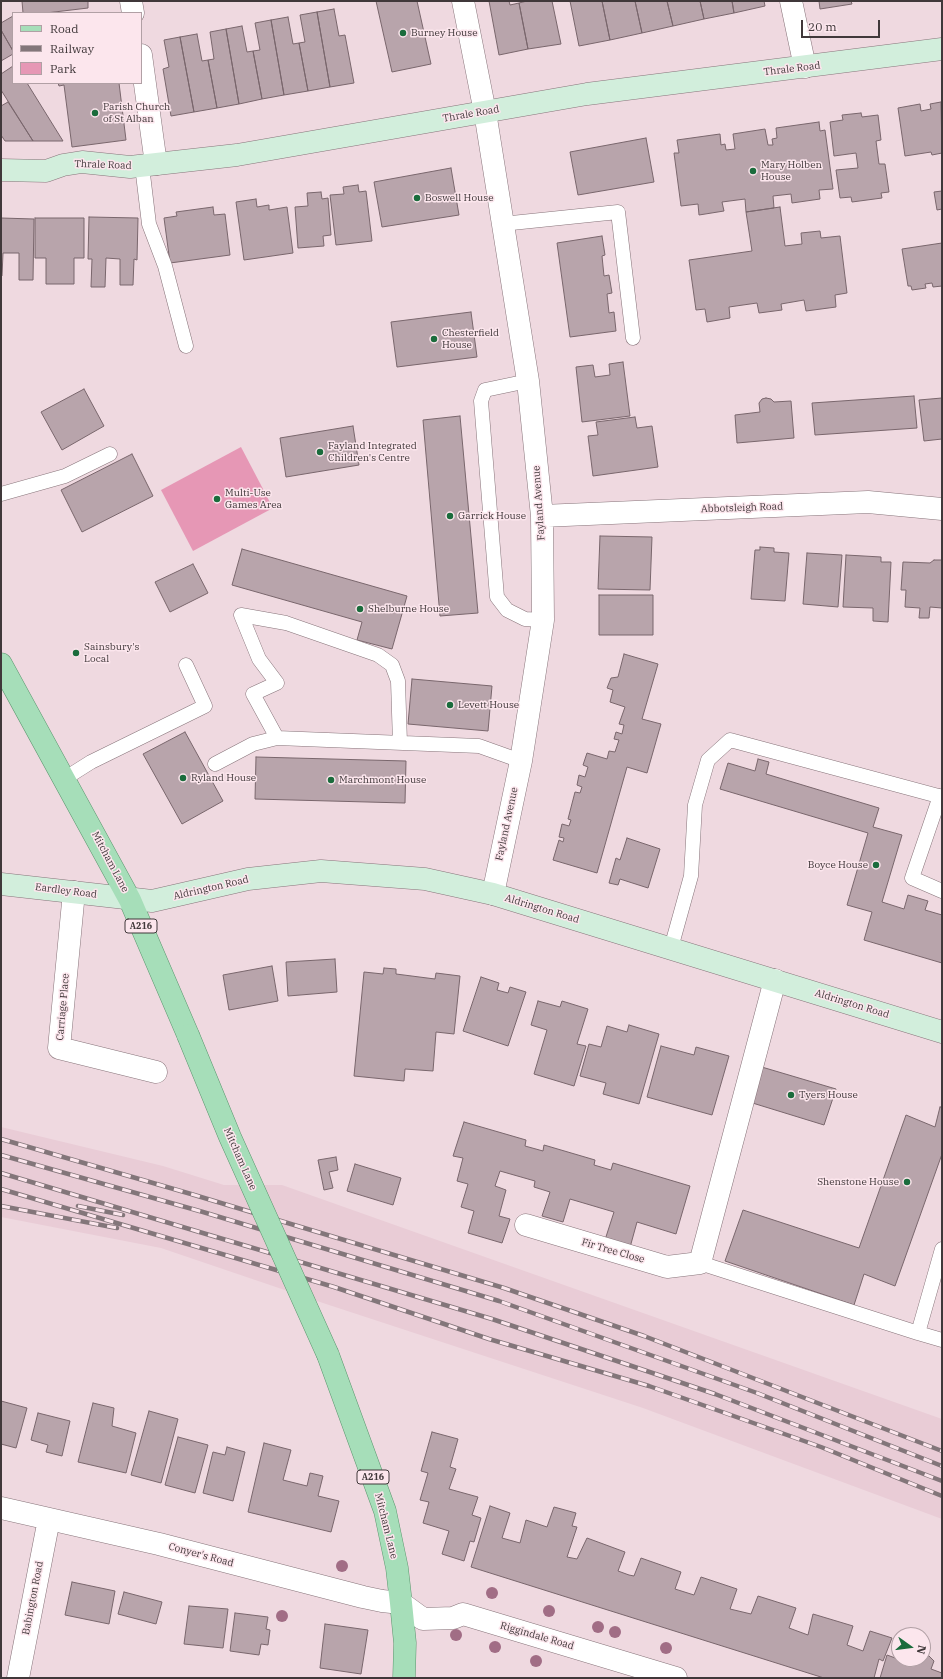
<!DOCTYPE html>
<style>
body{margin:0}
#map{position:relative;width:943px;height:1679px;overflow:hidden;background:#efd9e0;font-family:"IBM Plex Serif",serif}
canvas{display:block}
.frame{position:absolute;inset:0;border:2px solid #40383a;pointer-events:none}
.legend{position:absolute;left:12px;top:12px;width:130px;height:72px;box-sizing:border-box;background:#fce6ed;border:1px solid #b1a0a5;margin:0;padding:5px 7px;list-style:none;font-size:12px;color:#40383a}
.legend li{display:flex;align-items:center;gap:8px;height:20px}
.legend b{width:20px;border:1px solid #b1a0a5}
.north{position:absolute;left:891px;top:1627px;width:40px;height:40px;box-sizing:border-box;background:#fce6ed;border:1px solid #b1a0a5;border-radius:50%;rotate:104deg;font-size:11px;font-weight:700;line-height:16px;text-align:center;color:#40383a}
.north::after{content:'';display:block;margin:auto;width:14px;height:18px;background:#1a6c3c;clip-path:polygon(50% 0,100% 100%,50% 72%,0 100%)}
.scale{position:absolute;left:801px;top:20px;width:79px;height:18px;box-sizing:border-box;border:2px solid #40383a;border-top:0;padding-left:5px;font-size:12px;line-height:14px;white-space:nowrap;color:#40383a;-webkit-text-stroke:3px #fce6ed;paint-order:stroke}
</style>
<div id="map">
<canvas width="943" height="1679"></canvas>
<div class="frame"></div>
<ul class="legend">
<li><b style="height:5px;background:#a6deb9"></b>Road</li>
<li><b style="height:5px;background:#83767a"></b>Railway</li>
<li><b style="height:11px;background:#e697b5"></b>Park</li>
</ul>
<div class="north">N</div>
<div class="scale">20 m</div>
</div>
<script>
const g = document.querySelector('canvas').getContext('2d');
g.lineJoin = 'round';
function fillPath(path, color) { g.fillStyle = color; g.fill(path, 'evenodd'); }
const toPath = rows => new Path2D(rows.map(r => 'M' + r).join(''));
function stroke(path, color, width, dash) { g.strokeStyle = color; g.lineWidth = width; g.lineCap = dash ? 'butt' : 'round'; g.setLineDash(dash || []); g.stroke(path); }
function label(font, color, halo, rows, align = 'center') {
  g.font = font + ' "IBM Plex Serif",serif'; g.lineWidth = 3; g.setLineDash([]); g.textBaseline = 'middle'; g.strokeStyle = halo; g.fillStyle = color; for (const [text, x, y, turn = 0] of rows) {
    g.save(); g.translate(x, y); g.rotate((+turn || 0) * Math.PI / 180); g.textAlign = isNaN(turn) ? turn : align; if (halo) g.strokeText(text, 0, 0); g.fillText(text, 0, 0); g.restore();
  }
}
fillPath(toPath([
 [1,1127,163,1166,224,1185,282,1185,942,1419,942,1519,643,1408,323,1303,161,1248,1,1217]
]), '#e9ccd6');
fillPath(toPath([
 [241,447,273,508,193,551,161,490]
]), '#e697b5');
const building = toPath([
 [22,1,88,1,88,8,46,13,23,13,22,1],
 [376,1,417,1,431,64,392,72,376,1],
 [489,1,509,1,510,5,519,3,528,49,499,55,489,1],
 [527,1,552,1,561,44,528,49,519,3,527,1],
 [570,1,602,1,610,40,579,46,570,1],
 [602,1,635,1,642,33,610,40,602,1],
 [635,1,667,1,673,26,642,33,635,1],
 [667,1,700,1,704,19,673,26,667,1],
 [700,1,732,1,734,13,704,19,700,1],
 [732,1,764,1,765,6,734,13,732,1],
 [819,1,851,1,852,4,820,9,819,1],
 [334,9,339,36,345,35,354,83,330,87,317,12,334,9],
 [317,12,330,87,308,91,299,43,305,42,300,15,317,12],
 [13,16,13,51,1,30,1,23,13,16],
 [288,17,293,44,299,43,308,91,284,95,271,20,288,17],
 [271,20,284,95,262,99,253,51,260,50,255,23,271,20],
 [242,26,247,52,253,51,262,99,239,104,226,29,242,26],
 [226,29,239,104,217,108,208,60,214,59,210,32,226,29],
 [1,30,13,51,13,54,1,61,1,30],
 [197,34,202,61,208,60,217,108,194,112,180,37,197,34],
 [180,37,194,112,171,116,163,69,169,67,164,40,180,37],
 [13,66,13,83,27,83,63,141,33,141,1,90,1,74,13,66],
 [58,83,119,83,126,140,72,147,64,85,59,86,58,83],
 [8,102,33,141,5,141,1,135,1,106,8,102],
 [941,102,942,153,932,155,931,152,905,156,898,108,920,104,921,111,931,109,930,104,941,102],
 [861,113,862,117,878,115,881,140,876,141,879,164,885,164,889,192,881,193,882,198,852,202,851,197,840,198,836,170,858,168,856,153,834,156,830,122,843,120,842,115,861,113],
 [819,122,820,131,825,130,833,189,819,190,820,199,792,203,791,194,773,196,774,208,746,212,745,199,722,202,724,211,699,215,698,204,681,206,674,153,679,153,677,140,720,134,721,145,725,144,726,150,735,149,733,134,765,129,768,145,773,145,772,139,777,138,776,128,819,122],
 [646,138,654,182,578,195,570,152,646,138],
 [451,168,459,215,382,227,374,182,451,168],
 [358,185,359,192,366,191,372,241,336,245,330,195,344,194,343,187,358,185],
 [942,191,942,209,937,210,934,192,942,191],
 [321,192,322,199,328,198,331,235,323,236,324,246,298,248,295,207,308,206,307,193,321,192],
 [256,199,257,207,269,205,269,210,287,207,293,253,244,260,236,202,256,199],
 [213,207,214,215,225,214,230,255,170,263,164,218,177,216,176,212,213,207],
 [780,207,785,246,802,244,801,233,820,231,821,238,840,236,847,293,835,295,836,307,806,311,804,300,781,304,782,310,759,313,757,303,729,307,730,318,707,322,705,309,696,310,689,260,752,251,746,212,780,207],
 [89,217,138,218,137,260,134,259,133,285,120,285,120,259,106,258,105,287,91,287,92,259,88,259,89,217],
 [1,218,34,219,33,280,19,280,19,253,3,253,2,276,1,276,1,218],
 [35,218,84,218,84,258,74,258,74,284,46,284,46,258,35,258,35,218],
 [602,236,605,255,602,256,604,276,609,275,612,293,607,294,609,313,614,312,616,331,570,337,557,243,602,236],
 [942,243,942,286,933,287,932,283,925,284,926,288,912,290,911,286,908,286,902,249,942,243],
 [471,312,477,357,397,367,391,322,471,312],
 [623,362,630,416,582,422,576,367,593,365,595,377,610,375,609,364,623,362],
 [84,389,104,426,62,450,41,412,84,389],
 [914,396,917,428,815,435,812,403,914,396],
 [766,398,771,399,774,402,791,401,794,438,737,443,735,415,760,412,759,403,762,399,766,398],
 [942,398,942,439,924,441,919,400,942,398],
 [460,416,478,613,440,616,423,420,460,416],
 [635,417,637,428,652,426,658,467,593,476,588,436,598,435,596,422,635,417],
 [353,426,359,465,286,477,280,438,353,426],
 [132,454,153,496,82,532,61,490,132,454],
 [600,536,652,537,650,590,598,589,600,536],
 [760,547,774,548,774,552,789,553,785,601,751,599,755,550,760,550,760,547],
 [242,549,407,596,392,649,357,640,362,622,232,585,242,549],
 [807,553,842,555,838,607,803,604,807,553],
 [846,555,881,557,881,562,891,562,888,622,873,621,873,608,843,607,846,555],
 [934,560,942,560,942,608,930,607,929,618,919,618,920,608,905,607,906,590,901,590,903,562,930,563,934,560],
 [193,564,208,593,170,612,155,582,193,564],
 [599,595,653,595,653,635,599,635,599,595],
 [624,654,658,664,642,719,661,724,647,773,627,767,597,873,553,860,559,840,563,842,564,838,559,837,562,824,569,826,571,820,568,819,575,792,580,793,582,787,577,785,579,775,585,777,588,767,583,765,587,753,607,759,609,751,615,752,619,740,614,739,616,732,622,734,624,725,619,724,625,707,610,702,613,690,607,688,611,678,618,677,624,654],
 [412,679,492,686,488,731,408,724,412,679],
 [185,732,223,801,182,824,143,754,185,732],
 [256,757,406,761,405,803,255,799,256,757],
 [758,759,769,762,766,774,879,808,873,827,902,835,882,902,904,909,908,895,928,901,925,910,942,915,942,963,864,940,872,912,847,905,868,833,720,789,728,763,755,771,758,759],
 [627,838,660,849,648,888,620,879,618,885,609,883,616,858,620,860,627,838],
 [335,959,337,992,288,996,286,962,335,959],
 [272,966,278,1001,229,1010,223,975,272,966],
 [384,968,396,969,396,974,435,979,436,973,460,976,454,1034,436,1032,433,1071,405,1069,404,1081,354,1076,364,972,383,974,384,968],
 [481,977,499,983,497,990,508,993,510,987,526,992,508,1046,463,1031,481,977],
 [538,1001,560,1007,562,1001,588,1009,577,1044,586,1046,574,1086,534,1074,547,1030,531,1025,538,1001],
 [629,1025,659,1034,639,1104,603,1094,606,1083,580,1076,589,1044,601,1047,607,1026,627,1032,629,1025],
 [661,1046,694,1055,696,1047,729,1056,712,1115,647,1097,661,1046],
 [755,1065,836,1089,824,1125,746,1101,755,1065],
 [940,1107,942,1107,942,1154,895,1286,864,1274,854,1305,725,1261,743,1210,859,1248,906,1115,935,1127,940,1107],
 [464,1122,526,1140,525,1146,543,1151,544,1145,595,1160,594,1165,611,1170,613,1163,690,1186,676,1234,637,1222,629,1251,604,1243,614,1212,570,1199,563,1222,542,1216,550,1192,534,1187,535,1181,500,1171,495,1186,506,1190,499,1216,510,1219,502,1243,468,1233,474,1211,461,1207,468,1184,457,1181,463,1158,453,1156,464,1122],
 [336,1157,338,1170,329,1172,333,1188,324,1190,318,1160,336,1157],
 [355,1164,401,1178,393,1205,347,1191,355,1164],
 [1,1401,27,1408,16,1448,1,1444,1,1401],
 [93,1403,114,1408,112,1426,136,1433,126,1473,78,1462,93,1403],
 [149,1411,178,1419,161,1483,131,1475,149,1411],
 [38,1413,70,1421,62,1456,46,1452,48,1445,31,1440,38,1413],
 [432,1432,458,1439,450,1467,456,1469,449,1489,478,1497,472,1515,481,1518,474,1542,470,1541,464,1561,442,1554,449,1531,423,1523,429,1502,420,1500,428,1473,421,1471,432,1432],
 [178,1437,208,1445,195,1493,165,1485,178,1437],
 [264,1443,291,1450,283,1480,307,1486,310,1473,323,1476,318,1496,339,1501,331,1532,248,1512,264,1443],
 [227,1447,245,1452,233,1501,203,1493,213,1452,225,1455,227,1447],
 [490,1506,510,1513,502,1538,520,1543,526,1520,547,1527,554,1507,576,1513,572,1526,577,1527,567,1557,577,1559,587,1538,625,1552,618,1571,629,1575,634,1576,641,1558,681,1572,675,1589,694,1595,701,1577,737,1589,730,1609,751,1614,758,1596,796,1608,789,1628,808,1635,813,1614,853,1626,847,1645,863,1651,870,1631,892,1638,883,1661,879,1659,874,1678,824,1678,471,1567,490,1506],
 [72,1582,115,1591,109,1624,65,1615,72,1582],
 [124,1592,162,1602,156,1624,118,1614,124,1592],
 [189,1606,228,1609,223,1648,184,1644,189,1606],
 [235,1613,268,1617,266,1629,270,1630,268,1645,261,1644,259,1655,230,1651,235,1613],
 [325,1624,368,1630,361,1674,320,1668,325,1624],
 [897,1634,899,1635,899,1650,892,1648,897,1634],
 [923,1654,929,1656,934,1661,931,1669,942,1673,942,1678,880,1678,887,1655,898,1659,899,1656,899,1659,923,1659,923,1654]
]);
fillPath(building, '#b8a4ab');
stroke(building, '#79666c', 1);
const lane = toPath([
 [142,166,149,224,165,266,186,346],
 [502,224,618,212,633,338],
 [528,381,485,390,481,401,497,597,507,610,525,619,543,620],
 [1,494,65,476,110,454],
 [277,738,253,694,277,683,259,659,241,615,286,623,378,655,392,665,398,681,400,743],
 [215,764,253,744,277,738,479,746,521,761],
 [64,779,91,762,205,706,186,665],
 [940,796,912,878,942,891],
 [671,948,691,876,695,805,708,760,730,740,942,797],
 [942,1249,918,1333,942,1340],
 [700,1263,918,1333]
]);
const street = toPath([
 [131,1,133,13],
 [463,1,485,112,528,381,542,516,543,620,521,761,493,894],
 [791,1,805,67],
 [141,55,156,164],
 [542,516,868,502,942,509],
 [74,892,59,1048,156,1072],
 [526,1225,667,1267,700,1263,775,980],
 [1,1508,159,1544,363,1597,382,1601,401,1603,423,1619,453,1618,463,1614,676,1678],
 [18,1678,49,1519]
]);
const secondary = toPath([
 [1,170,46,171,63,165,82,162,130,167,237,155,587,94,942,49],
 [1,884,152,901,248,879,321,871,425,879,493,894,942,1032]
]);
const primary = toPath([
 [1,664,130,900,188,1035],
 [328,1355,385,1511,397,1568,401,1603,405,1643,404,1678]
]);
stroke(lane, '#87747a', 15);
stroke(street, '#87747a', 23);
stroke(secondary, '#87747a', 23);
stroke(primary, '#5b966e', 23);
stroke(lane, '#fff', 14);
stroke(street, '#fff', 22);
stroke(secondary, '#d2eedc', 22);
stroke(primary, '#a6deb9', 22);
const rail = toPath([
 [1,1139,191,1194,504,1288,644,1336,942,1451],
 [1,1155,203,1212,499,1301,757,1393,942,1466],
 [1,1173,492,1319,715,1394,942,1481],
 [1,1189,334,1287,489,1339,649,1386,821,1447,942,1496],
 [1,1206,117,1228],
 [78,1206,123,1215]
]);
stroke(rail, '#83767a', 4.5);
stroke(rail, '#fce6ed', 3, [9]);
const primaryBridge = toPath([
 [188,1035,230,1137,328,1355]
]);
stroke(primaryBridge, '#5b966e', 23, []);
stroke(primaryBridge, '#a6deb9', 22);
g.fillStyle = '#a16d85';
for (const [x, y] of [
 [342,1566],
 [492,1593],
 [549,1611],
 [282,1616],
 [598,1627],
 [615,1632],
 [456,1635],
 [495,1647],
 [666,1648],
 [536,1661]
]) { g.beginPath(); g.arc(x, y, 6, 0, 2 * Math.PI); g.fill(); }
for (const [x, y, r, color] of [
 [403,33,4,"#1a6c3c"],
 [95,113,4,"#1a6c3c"],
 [753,171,4,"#1a6c3c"],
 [417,198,4,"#1a6c3c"],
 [434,339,4,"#1a6c3c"],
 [320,452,4,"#1a6c3c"],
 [217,499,4,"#1a6c3c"],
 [450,516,4,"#1a6c3c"],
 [360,609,4,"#1a6c3c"],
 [76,653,4,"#1a6c3c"],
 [450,705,4,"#1a6c3c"],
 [183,778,4,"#1a6c3c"],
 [331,780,4,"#1a6c3c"],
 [876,865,4,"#1a6c3c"],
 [791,1095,4,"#1a6c3c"],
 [907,1182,4,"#1a6c3c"]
]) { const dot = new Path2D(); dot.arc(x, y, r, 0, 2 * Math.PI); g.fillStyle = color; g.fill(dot); stroke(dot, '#fce6ed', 1.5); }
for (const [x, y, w] of [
 [141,926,32],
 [373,1477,32]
]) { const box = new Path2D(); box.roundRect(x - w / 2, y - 7, w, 14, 3); g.fillStyle = '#fce6ed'; g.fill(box); stroke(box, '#40383a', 1); }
label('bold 9px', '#40383a', null, [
 ["A216",141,926],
 ["A216",373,1477]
]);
label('10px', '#40383a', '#fce6ed', [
 ["Burney House",411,33],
 ["Parish Church",103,107],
 ["of St Alban",103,119],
 ["Mary Holben",761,165],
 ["House",761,177],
 ["Boswell House",425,198],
 ["Chesterfield",442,333],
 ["House",442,345],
 ["Fayland Integrated",328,446],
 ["Children's Centre",328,458],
 ["Multi-Use",225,493],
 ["Games Area",225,505],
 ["Garrick House",458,516],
 ["Shelburne House",368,609],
 ["Sainsbury's",84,647],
 ["Local",84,659],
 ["Levett House",458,705],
 ["Ryland House",191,778],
 ["Marchmont House",339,780],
 ["Boyce House",868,865,"right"],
 ["Tyers House",799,1095],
 ["Shenstone House",899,1182,"right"]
], 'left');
label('10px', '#40383a', '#fce6ed', [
 ["Thrale Road",792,69,-7],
 ["Thrale Road",471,114,-10],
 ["Thrale Road",103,165,2],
 ["Fayland Avenue",539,503,-94],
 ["Abbotsleigh Road",742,508,-2],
 ["Fayland Avenue",507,824,-78],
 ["Mitcham Lane",110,862,62],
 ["Aldrington Road",211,888,-13],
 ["Eardley Road",66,891,7],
 ["Aldrington Road",542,909,17],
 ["Aldrington Road",852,1004,17],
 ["Carriage Place",63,1007,-85],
 ["Mitcham Lane",240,1159,66],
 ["Fir Tree Close",613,1251,16],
 ["Mitcham Lane",386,1526,76],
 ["Conyer's Road",201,1555,15],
 ["Babington Road",33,1598,-79],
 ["Riggindale Road",537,1636,16]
]);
</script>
